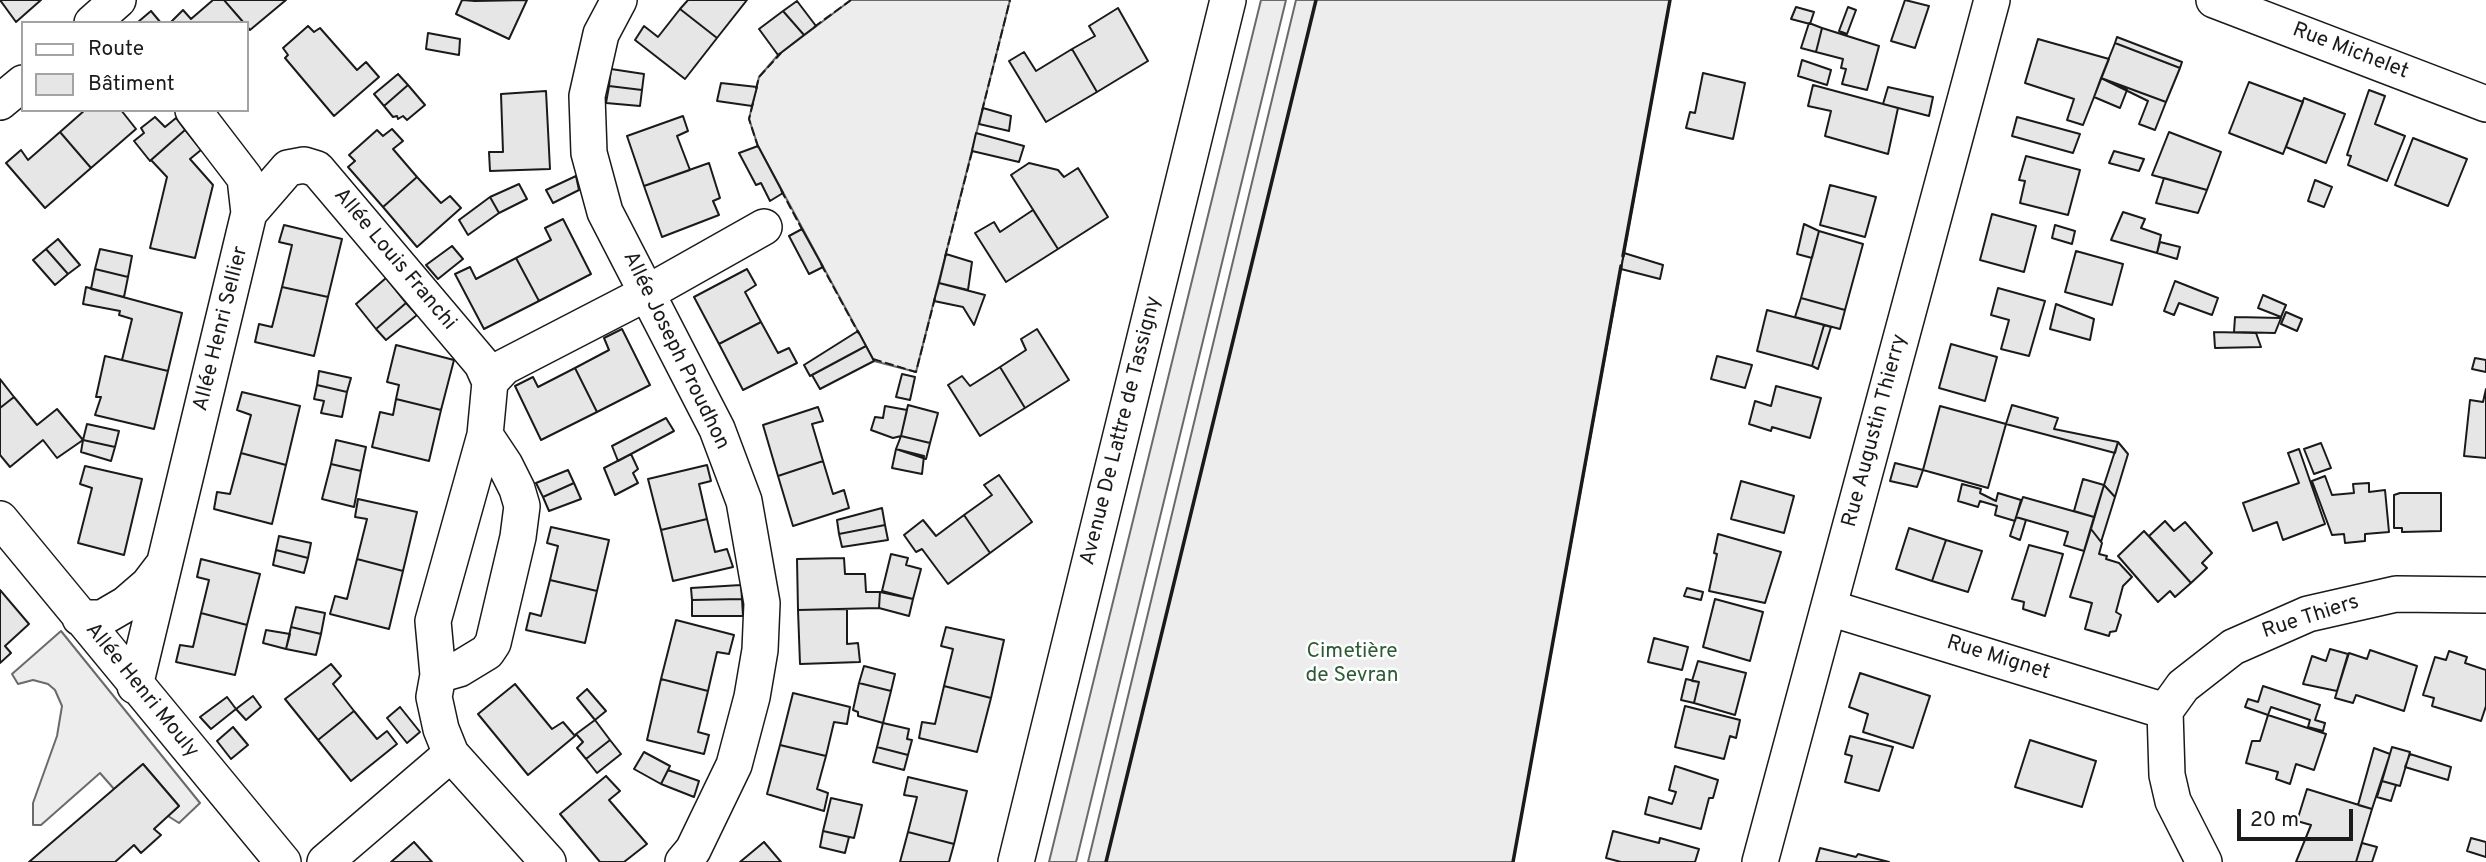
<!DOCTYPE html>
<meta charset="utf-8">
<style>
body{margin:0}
#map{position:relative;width:2486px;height:862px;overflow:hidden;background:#fff;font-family:Overpass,sans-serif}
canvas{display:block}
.legend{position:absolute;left:21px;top:21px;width:228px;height:91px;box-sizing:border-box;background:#fff;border:2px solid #a3a3a3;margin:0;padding:9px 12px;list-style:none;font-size:21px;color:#1a1a1a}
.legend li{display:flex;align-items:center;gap:14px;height:35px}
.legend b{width:35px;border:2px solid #a3a3a3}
.scale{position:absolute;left:2237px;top:809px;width:116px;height:32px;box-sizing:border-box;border:4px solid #1a1a1a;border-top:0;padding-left:9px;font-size:21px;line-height:24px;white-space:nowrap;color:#1a1a1a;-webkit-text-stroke:5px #fff;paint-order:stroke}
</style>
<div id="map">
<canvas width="2486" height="862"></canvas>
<ul class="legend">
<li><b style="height:9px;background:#fff"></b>Route</li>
<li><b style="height:19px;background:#e6e6e6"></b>Bâtiment</li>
</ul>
<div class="scale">20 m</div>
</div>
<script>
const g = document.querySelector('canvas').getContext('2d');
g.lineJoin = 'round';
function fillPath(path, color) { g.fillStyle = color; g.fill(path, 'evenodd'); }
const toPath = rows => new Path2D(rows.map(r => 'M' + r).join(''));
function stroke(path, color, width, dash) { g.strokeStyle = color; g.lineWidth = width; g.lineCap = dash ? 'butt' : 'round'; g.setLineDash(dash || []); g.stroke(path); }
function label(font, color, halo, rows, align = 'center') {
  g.font = font + ' Overpass,sans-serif'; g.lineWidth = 5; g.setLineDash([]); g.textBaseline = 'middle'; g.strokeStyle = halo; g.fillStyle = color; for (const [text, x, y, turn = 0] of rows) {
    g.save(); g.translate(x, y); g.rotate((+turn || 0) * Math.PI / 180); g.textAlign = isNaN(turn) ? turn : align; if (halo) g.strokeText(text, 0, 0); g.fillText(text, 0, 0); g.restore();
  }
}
const built = toPath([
 [851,0,1010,0,916,372,874,361,758,146,749,119,759,77,778,55,851,0],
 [1261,0,1286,0,1076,862,1049,862,1261,0],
 [1296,0,1670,0,1513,862,1088,862,1296,0],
 [61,631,200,803,179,823,168,816,179,806,143,764,114,789,100,773,41,825,33,825,33,803,57,736,62,706,55,690,48,684,33,680,18,684,12,674,61,631]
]);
fillPath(built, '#ededed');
stroke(built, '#6a6a6a', 2);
const building = toPath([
 [0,0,41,0,16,22,0,0],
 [213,0,224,0,244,23,170,23,183,10,191,19,213,0],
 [224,0,286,0,250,30,224,0],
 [462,0,475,1,527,0,509,39,456,14,462,0],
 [688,0,747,0,717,38,680,9,688,0],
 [1905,0,1929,6,1915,48,1891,41,1905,0],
 [797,1,816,26,804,35,783,11,797,1],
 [1796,7,1814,12,1810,24,1791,19,1796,7],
 [1848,7,1856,10,1847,34,1839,31,1848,7],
 [1118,8,1148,61,1097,92,1072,49,1095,36,1089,26,1118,8],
 [680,9,717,38,685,79,635,40,644,26,658,37,680,9],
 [151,11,161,23,139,23,138,22,151,11],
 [783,11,804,35,778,55,759,29,783,11],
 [1809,23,1822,28,1816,52,1801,48,1809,23],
 [308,26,314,32,320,28,357,70,366,62,379,77,334,116,285,58,288,55,283,48,308,26],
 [1822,28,1879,46,1867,90,1842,84,1846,69,1841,68,1843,59,1816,52,1822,28],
 [428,33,460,39,459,55,426,49,428,33],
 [2117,37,2182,62,2180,68,2115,43,2117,37],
 [2038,39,2109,59,2083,125,2067,120,2074,99,2025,83,2038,39],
 [2115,43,2180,68,2166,102,2101,78,2115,43],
 [1072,49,1097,92,1046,122,1009,61,1024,52,1036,71,1072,49],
 [1802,60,1831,70,1827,85,1798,76,1802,60],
 [611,69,644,74,642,90,609,86,611,69],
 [1703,73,1745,83,1733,139,1686,128,1690,112,1695,113,1703,73],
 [398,74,408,85,384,106,374,94,398,74],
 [2101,78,2127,90,2120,108,2094,97,2101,78],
 [2101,78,2166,102,2155,130,2139,124,2148,101,2101,78],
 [2249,82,2303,102,2283,154,2229,133,2249,82],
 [721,83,757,87,752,106,717,101,721,83],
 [408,85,425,105,407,120,403,116,398,119,397,116,393,117,384,106,408,85],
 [1813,85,1898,108,1888,154,1825,136,1831,111,1808,106,1813,85],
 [609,86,642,90,640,106,606,103,609,86],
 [1888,87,1933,97,1929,116,1883,104,1888,87],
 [2369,90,2385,96,2375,124,2405,136,2387,181,2348,165,2351,156,2347,155,2369,90],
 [546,91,550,169,490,171,489,152,503,152,501,94,546,91],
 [2304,98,2345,114,2326,163,2286,147,2304,98],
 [983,108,1011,116,1009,131,979,124,983,108],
 [85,110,121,110,136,129,91,168,60,132,85,110],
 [683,116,688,131,677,136,690,170,644,186,627,136,683,116],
 [155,117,165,127,176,118,185,130,150,161,134,141,144,133,141,128,155,117],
 [2017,117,2080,134,2073,153,2012,136,2017,117],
 [392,129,403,141,393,149,417,177,383,207,348,167,355,161,349,155,377,130,383,136,392,129],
 [185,130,201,150,190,159,213,185,195,258,150,248,167,177,151,160,185,130],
 [60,132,91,168,45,208,6,163,21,150,28,160,60,132],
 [2169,132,2221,152,2207,190,2152,175,2169,132],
 [976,133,1024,146,1019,162,972,151,976,133],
 [2413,138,2467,159,2448,206,2395,185,2413,138],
 [758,146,783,193,770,201,761,183,756,185,739,153,758,146],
 [2114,151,2144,159,2139,171,2109,163,2114,151],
 [2026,156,2080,170,2068,215,2020,203,2025,181,2019,180,2026,156],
 [709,163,720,198,713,201,719,215,662,237,644,186,709,163],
 [1029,163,1058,170,1064,177,1078,168,1108,217,1058,249,1011,175,1029,163],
 [576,176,579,190,553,203,546,190,576,176],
 [417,177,441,203,450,196,461,208,417,247,383,207,417,177],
 [2164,178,2207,190,2198,213,2156,203,2164,178],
 [2315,180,2332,187,2324,207,2308,201,2315,180],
 [519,184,527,199,499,213,490,197,519,184],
 [1830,185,1876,197,1865,237,1820,225,1830,185],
 [490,197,499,213,468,235,459,220,490,197],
 [1033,210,1058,249,1006,282,975,233,994,222,1000,232,1033,210],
 [2123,212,2145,219,2141,228,2161,235,2157,253,2111,240,2123,212],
 [1992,214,2036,226,2024,272,1980,260,1992,214],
 [563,219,591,274,539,301,516,258,551,240,545,228,563,219],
 [1804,224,1819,231,1812,258,1797,254,1804,224],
 [284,225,342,239,328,297,282,287,292,245,279,242,284,225],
 [2055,225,2075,231,2072,244,2052,238,2055,225],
 [802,229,823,267,809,274,789,236,802,229],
 [1819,231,1863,244,1845,310,1801,298,1819,231],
 [58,239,80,265,68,274,46,249,58,239],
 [2160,242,2180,247,2177,259,2157,253,2160,242],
 [452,246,463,259,438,279,426,265,452,246],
 [46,249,68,274,55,285,33,260,46,249],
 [100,249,132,256,128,277,95,269,100,249],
 [2076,251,2123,264,2112,305,2065,292,2076,251],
 [1624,253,1663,265,1660,279,1621,269,1624,253],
 [946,254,972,262,968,290,939,283,946,254],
 [516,258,539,301,484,329,455,274,470,267,476,279,516,258],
 [95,269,128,277,124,297,91,289,95,269],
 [747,269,756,285,745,292,761,322,719,344,694,297,747,269],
 [386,278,406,303,376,329,356,304,386,278],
 [2175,281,2218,298,2212,315,2179,303,2174,315,2164,311,2175,281],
 [939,283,985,295,974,325,963,307,934,301,939,283],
 [86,287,182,313,168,371,122,360,132,319,119,315,120,311,83,304,86,287],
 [282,287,328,297,314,356,255,342,259,324,272,327,282,287],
 [1998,288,2045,301,2029,356,2001,349,2009,320,1991,315,1998,288],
 [2263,295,2286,305,2281,317,2258,308,2263,295],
 [1801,298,1845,310,1840,329,1795,317,1801,298],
 [406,303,417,315,386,340,376,329,406,303],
 [2056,304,2094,319,2090,340,2050,329,2056,304],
 [1767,310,1824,325,1812,366,1757,351,1767,310],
 [2286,312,2302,319,2297,331,2281,324,2286,312],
 [2235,317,2281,318,2275,333,2234,332,2235,317],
 [761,322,778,353,789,348,797,363,743,390,719,344,761,322],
 [1824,325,1831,327,1818,369,1812,366,1824,325],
 [622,329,650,385,597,412,575,368,609,350,604,338,622,329],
 [1037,329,1069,380,1025,408,1000,367,1026,350,1021,339,1037,329],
 [858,331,866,346,810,376,804,365,858,331],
 [2214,332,2256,333,2261,347,2215,348,2214,332],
 [1951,344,1997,357,1985,401,1939,388,1951,344],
 [396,345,454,360,441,410,396,399,399,385,387,382,396,345],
 [866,346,874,361,820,389,812,375,866,346],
 [105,356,168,371,154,429,95,415,101,397,96,397,105,356],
 [1717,356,1752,365,1745,388,1711,379,1717,356],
 [2475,358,2486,360,2486,372,2472,369,2475,358],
 [1000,367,1025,408,980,436,948,385,962,376,970,386,1000,367],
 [575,368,597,412,541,440,515,386,533,377,538,387,575,368],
 [319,371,351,378,347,392,317,385,319,371],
 [902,374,915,377,910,400,896,397,902,374],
 [0,379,14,397,0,408,0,379],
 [317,385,347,392,342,417,321,413,324,401,314,399,317,385],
 [1776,386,1821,398,1810,438,1772,427,1771,431,1749,424,1755,401,1771,406,1776,386],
 [2486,389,2486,458,2464,456,2470,400,2483,402,2486,389],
 [242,392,300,406,286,465,241,453,251,415,237,410,242,392],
 [14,397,37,425,57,409,83,440,57,458,43,440,10,467,0,455,0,408,14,397],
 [396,399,441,410,429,461,372,447,380,412,393,415,396,399],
 [908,405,938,413,930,443,901,436,908,405],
 [2012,405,2058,418,2054,429,2118,442,2115,453,2006,424,2012,405],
 [885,406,907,410,901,436,893,438,871,430,875,417,883,418,885,406],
 [1940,406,2006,424,1988,488,1923,470,1940,406],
 [818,407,823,421,812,424,823,461,778,476,763,425,818,407],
 [666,418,674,431,618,461,612,446,666,418],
 [87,424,119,431,115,447,83,440,87,424],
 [901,436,930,443,926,459,896,449,901,436],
 [83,440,115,447,111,461,81,452,83,440],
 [336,440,366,447,361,471,331,464,336,440],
 [2118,442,2128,454,2115,497,2104,485,2118,442],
 [2321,443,2331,468,2314,474,2304,449,2321,443],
 [896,449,924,456,922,474,892,468,896,449],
 [2299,449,2325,524,2283,540,2277,522,2253,531,2243,503,2299,483,2288,453,2299,449],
 [241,453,286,465,272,524,214,509,217,492,230,494,241,453],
 [631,454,638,469,633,473,638,483,615,495,604,468,631,454],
 [823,461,833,494,844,490,849,508,793,526,778,476,823,461],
 [1895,463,1923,470,1917,487,1890,481,1895,463],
 [331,464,361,471,354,507,322,499,331,464],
 [707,465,711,481,699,484,707,519,661,530,648,479,707,465],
 [85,466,142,479,124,555,78,543,92,488,80,484,85,466],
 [568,470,574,483,543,497,536,483,568,470],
 [999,475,1032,522,990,553,964,515,992,495,984,485,999,475],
 [2325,476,2332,495,2354,493,2353,484,2369,483,2369,492,2385,490,2389,532,2365,534,2365,541,2345,543,2344,534,2332,535,2312,481,2325,476],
 [2083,479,2104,485,2094,517,2074,511,2083,479],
 [1741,481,1794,496,1784,533,1731,519,1741,481],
 [574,483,581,499,549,511,543,497,574,483],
 [1962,484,1981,489,1980,493,1996,501,1998,493,2021,500,2015,521,1995,515,1997,506,1980,501,1978,507,1958,501,1962,484],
 [2104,485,2115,497,2101,542,2091,529,2104,485],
 [2400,493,2441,493,2441,531,2402,532,2402,528,2394,528,2394,495,2400,493],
 [2023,497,2094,517,2084,551,2064,545,2068,532,2016,517,2023,497],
 [358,499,417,512,403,571,357,559,367,519,355,517,358,499],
 [882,508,885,525,839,534,837,520,882,508],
 [964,515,990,553,948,584,922,549,916,552,904,535,923,520,936,536,964,515],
 [2016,517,2026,520,2020,540,2010,536,2016,517],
 [707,519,715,552,727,549,733,567,673,581,661,530,707,519],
 [2165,521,2174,531,2185,522,2212,553,2202,563,2207,568,2191,583,2149,536,2165,521],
 [885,525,888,540,842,547,839,534,885,525],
 [551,527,609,540,597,591,550,580,558,546,547,543,551,527],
 [1909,528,1946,540,1932,581,1896,569,1909,528],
 [2091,529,2102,543,2099,554,2107,556,2106,559,2119,563,2132,577,2123,586,2116,612,2121,615,2116,631,2110,632,2109,636,2085,629,2092,603,2070,597,2091,529],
 [2144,531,2191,583,2175,597,2170,591,2158,602,2118,556,2144,531],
 [1718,534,1781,552,1765,603,1709,591,1717,554,1714,553,1718,534],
 [279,536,311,543,308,558,276,550,279,536],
 [1946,540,1982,551,1968,592,1932,581,1946,540],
 [2029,545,2063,554,2045,616,2023,609,2024,602,2012,599,2029,545],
 [276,550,308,558,304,573,273,565,276,550],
 [891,554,908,558,906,565,921,569,913,599,882,591,891,554],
 [844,558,845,574,865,574,866,592,880,592,879,608,798,610,797,559,844,558],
 [201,559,260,574,247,625,201,613,209,580,197,577,201,559],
 [357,559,403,571,389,629,330,614,335,596,347,599,357,559],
 [550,580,597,591,585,643,526,630,530,613,541,616,550,580],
 [741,585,742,599,692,600,691,588,741,585],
 [1687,588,1703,592,1701,600,1684,596,1687,588],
 [0,590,29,624,5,646,11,653,0,663,0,590],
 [880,592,913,599,909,616,879,608,880,592],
 [742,599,743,616,692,616,692,600,742,599],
 [1715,599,1763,612,1750,661,1703,647,1715,599],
 [296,607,325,613,321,634,291,627,296,607],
 [847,609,847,644,858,643,860,662,800,664,798,610,847,609],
 [201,613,247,625,235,675,176,662,180,645,193,647,201,613],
 [676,620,734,635,729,654,717,652,708,691,661,679,676,620],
 [291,627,321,634,316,655,286,649,291,627],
 [946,627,1004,640,991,698,944,686,953,649,941,646,946,627],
 [266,630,290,634,286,649,263,643,266,630],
 [1654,638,1688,647,1682,670,1648,662,1654,638],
 [2330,649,2348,654,2337,691,2303,684,2312,656,2326,661,2330,649],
 [2370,650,2417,666,2404,711,2356,695,2353,703,2335,698,2349,653,2367,659,2370,650],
 [2449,651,2467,657,2465,663,2486,670,2486,706,2481,721,2432,706,2434,698,2423,695,2435,657,2446,660,2449,651],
 [1698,661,1746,673,1735,715,1694,703,1699,682,1692,681,1698,661],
 [331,664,341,676,333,684,354,711,318,740,285,699,331,664],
 [864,666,895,674,891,691,859,683,864,666],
 [1860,673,1930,696,1913,748,1863,732,1868,714,1849,707,1860,673],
 [661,679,708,691,698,732,709,735,704,754,647,740,661,679],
 [1686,679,1699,682,1694,703,1681,700,1686,679],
 [859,683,891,691,883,723,858,716,858,712,853,710,859,683],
 [515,684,552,729,563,722,575,736,528,775,478,714,515,684],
 [944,686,991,698,977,752,919,738,922,722,935,724,944,686],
 [2263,686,2320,705,2315,720,2325,723,2323,731,2308,727,2310,720,2271,707,2268,715,2245,707,2248,699,2258,702,2263,686],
 [587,689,606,711,595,720,577,698,587,689],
 [793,693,850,707,847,724,834,722,826,756,780,745,793,693],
 [253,696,261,707,246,720,236,709,253,696],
 [227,697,236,709,211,729,200,717,227,697],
 [1685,706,1740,720,1736,738,1730,736,1724,759,1675,747,1685,706],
 [400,707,420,732,407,743,387,718,400,707],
 [354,711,377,739,387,731,397,744,351,781,318,740,354,711],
 [2268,715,2326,734,2314,770,2296,764,2290,784,2276,779,2278,772,2246,763,2252,741,2260,741,2268,715],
 [595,720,610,740,586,759,577,748,583,742,576,734,595,720],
 [883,723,909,729,907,739,912,740,908,755,877,747,883,723],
 [233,727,248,745,231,759,217,741,233,727],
 [1850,736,1893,747,1879,791,1845,782,1852,756,1845,754,1850,736],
 [610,740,621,754,597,773,586,759,610,740],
 [2030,740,2096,761,2082,807,2015,787,2030,740],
 [780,745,826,756,817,789,828,793,824,811,767,794,780,745],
 [877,747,908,755,904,770,873,762,877,747],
 [2392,747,2410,752,2400,786,2382,781,2392,747],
 [2374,748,2390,754,2372,809,2358,805,2374,748],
 [644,752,670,766,661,784,634,769,644,752],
 [2410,754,2451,767,2448,780,2405,767,2410,754],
 [143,764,179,806,154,829,161,835,141,853,134,845,115,862,29,862,143,764],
 [1675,766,1718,780,1713,798,1709,798,1701,829,1645,814,1649,797,1672,804,1676,792,1669,790,1675,766],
 [668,770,699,781,694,797,661,784,668,770],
 [606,776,620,791,609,800,647,844,624,862,600,862,560,814,606,776],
 [908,777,967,791,954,844,908,832,917,797,904,795,908,777],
 [2382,781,2396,785,2391,801,2377,797,2382,781],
 [2307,789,2372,809,2356,862,2296,862,2311,825,2297,821,2307,789],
 [831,798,862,805,854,838,823,831,831,798],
 [823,831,849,837,845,853,820,847,823,831],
 [1613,831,1659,843,1660,838,1699,849,1695,862,1621,862,1606,858,1613,831],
 [908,832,954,844,949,862,900,862,908,832],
 [2471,838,2486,842,2486,857,2467,851,2471,838],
 [414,842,432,862,391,862,414,842],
 [764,842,781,862,740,862,764,842],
 [2362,843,2377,847,2372,862,2356,862,2362,843],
 [1820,848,1856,857,1858,854,1889,862,1816,862,1820,848]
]);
fillPath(building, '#e6e6e6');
stroke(building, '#1a1a1a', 2);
const minor = toPath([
 [619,0,601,34,587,96,589,153,605,212,717,429,744,501,762,603,760,650,752,697,734,765,693,850,683,862],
 [2214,0,2486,104],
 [92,23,118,0],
 [0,102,23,83],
 [249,213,288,168,304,165,317,169,482,364,490,382,485,435,433,621,438,675,434,697,441,729,451,754,548,862],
 [490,382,504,367,647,293,764,227],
 [0,519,283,862],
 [1830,608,2165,711],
 [80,618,102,618,126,604,148,585,164,564],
 [438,675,459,669,487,652,493,643,518,537,522,506,517,489,505,465,485,435],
 [135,686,249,213,245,178,193,110],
 [2165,711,2183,686,2233,647,2308,614,2396,594,2486,595],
 [2165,711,2167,775,2173,801,2204,862],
 [325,862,451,754],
 [1016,862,1228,0],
 [1760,862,1992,0]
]);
stroke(minor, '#1a1a1a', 38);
stroke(minor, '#fff', 35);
stroke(toPath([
 [814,27,851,0],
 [756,89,759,77,781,53],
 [753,103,749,119,759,150],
 [982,111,1010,0],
 [781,190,804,233],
 [945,257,973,148],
 [821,264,859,334],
 [873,359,916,372,935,298]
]), '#1a1a1a', 2, [9, 3.5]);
stroke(toPath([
 [1623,256,1670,0],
 [1106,862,1316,0],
 [1513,862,1621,266]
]), '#1a1a1a', 3.5);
label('21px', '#1a1a1a', '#fff', [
 ["Rue Michelet",2350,52,21],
 ["Allée Louis Franchi",394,260,50],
 ["Allée Henri Sellier",222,329,-76],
 ["Allée Joseph Proudhon",675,351,64],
 ["Avenue De Lattre de Tassigny",1122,431,-76],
 ["Rue Augustin Thierry",1876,431,-75],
 ["Rue Thiers",2311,618,-18],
 ["Rue Mignet",1998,659,17],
 ["Allée Henri Mouly",141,691,51]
]);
label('21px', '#2b5a34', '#fff', [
 ["Cimetière",1352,653],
 ["de Sevran",1352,677]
]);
</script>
